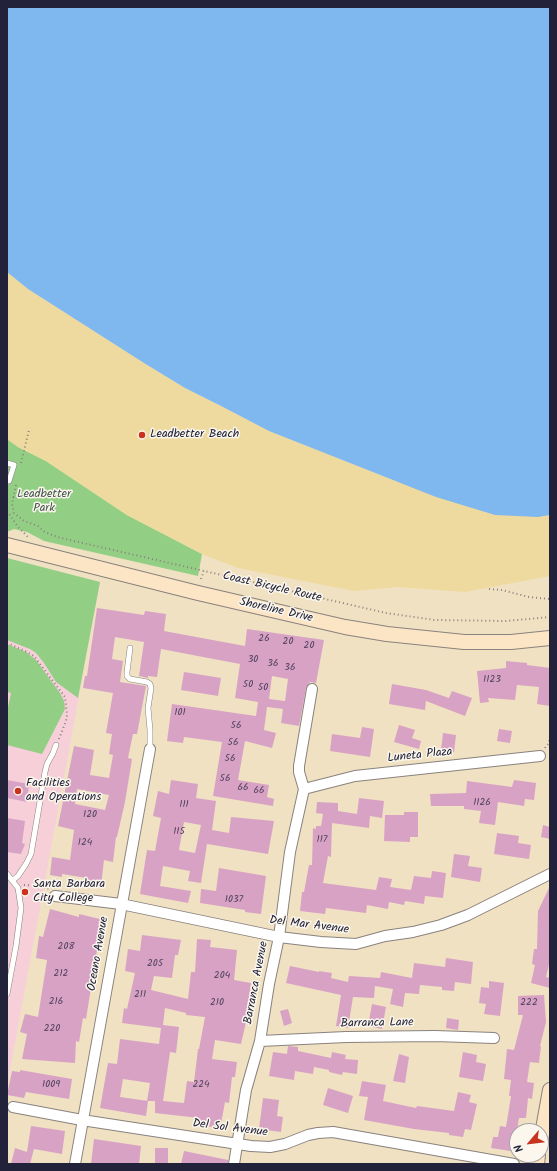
<!DOCTYPE html>
<style>
body{margin:0}
#map{position:relative;width:557px;height:1171px;overflow:hidden;background:#f0e1c2;font-family:Kalam,sans-serif}
canvas{display:block}
.frame{position:absolute;inset:0;border:8px solid #22223b;pointer-events:none}
.north{position:absolute;left:509px;top:1123px;width:40px;height:40px;box-sizing:border-box;background:#fbf7ec;border:1px solid #a4a2a5;border-radius:50%;rotate:242deg;font-size:11px;font-weight:700;line-height:16px;text-align:center;color:#22223b}
.north::after{content:'';display:block;margin:auto;width:14px;height:18px;background:#c8321e;clip-path:polygon(50% 0,100% 100%,50% 72%,0 100%)}
</style>
<div id="map">
<canvas width="557" height="1171"></canvas>
<div class="frame"></div>
<div class="north">N</div>
</div>
<script>
const g = document.querySelector('canvas').getContext('2d');
g.lineJoin = 'round';
function fillPath(path, color) { g.fillStyle = color; g.fill(path, 'evenodd'); }
const toPath = rows => new Path2D(rows.map(r => 'M' + r).join(''));
function stroke(path, color, width, dash) { g.strokeStyle = color; g.lineWidth = width; g.lineCap = dash ? 'butt' : 'round'; g.setLineDash(dash || []); g.stroke(path); }
function label(font, color, halo, rows, align = 'center') {
  g.font = font + ' Kalam,sans-serif'; g.lineWidth = 3; g.setLineDash([]); g.textBaseline = 'middle'; g.strokeStyle = halo; g.fillStyle = color; for (const [text, x, y, turn = 0] of rows) {
    g.save(); g.translate(x, y); g.rotate((+turn || 0) * Math.PI / 180); g.textAlign = isNaN(turn) ? turn : align; if (halo) g.strokeText(text, 0, 0); g.fillText(text, 0, 0); g.restore();
  }
}
fillPath(toPath([
 [7,558,100,582,7,1086]
]), '#f6cfd9');
fillPath(toPath([
 [7,439,18,447,46,461,127,515,202,554,198,576,44,541,27,532,14,529,7,532],
 [7,558,100,582,78,698,56,682,44,663,36,653,30,649,7,640],
 [7,644,26,652,36,660,60,693,64,701,65,709,42,754,7,745,7,712,11,693,7,692]
]), '#92cf84');
fillPath(toPath([
 [7,272,28,289,144,363,185,388,223,407,269,431,398,482,538,517,550,515,550,576,465,592,397,587,354,591,238,568,202,554,127,515,46,461,18,447,7,439]
]), '#eeda9e');
fillPath(toPath([
 [7,7,550,7,550,515,538,517,495,515,436,497,269,431,223,407,185,388,144,363,28,289,7,272]
]), '#7eb8ef');
fillPath(toPath([
 [97,608,144,615,145,611,166,614,164,631,245,646,247,629,324,640,316,683,310,682,306,688,299,726,281,723,283,709,267,707,264,730,276,733,272,748,245,741,238,780,269,785,267,797,274,799,273,806,213,796,222,742,184,737,183,743,167,741,172,704,256,716,258,702,235,698,240,664,161,649,157,677,148,676,148,678,139,676,144,642,115,637,112,659,123,661,120,682,146,686,137,734,133,734,128,758,132,759,125,802,117,837,116,837,113,862,104,860,101,886,86,884,87,878,62,874,62,877,50,875,52,857,70,860,74,830,58,826,74,746,94,750,90,775,109,778,113,755,109,754,112,734,106,733,113,693,83,688,85,676,87,676],
 [272,676,288,679,285,701,269,699],
 [77,789,109,795,105,810,75,804],
 [506,661,527,663,527,665,550,668,550,706,537,704,539,687,517,685,515,700,488,698,489,702,480,703,477,671,506,668],
 [184,672,221,678,218,696,181,690],
 [392,684,426,690,449,698,452,691,472,698,465,716,426,701,425,710,389,704],
 [399,725,415,730,412,738,421,741,419,749,394,742],
 [362,727,374,729,370,757,330,751,332,734,360,738],
 [499,729,512,731,510,743,497,741],
 [443,733,456,735,454,752,441,750],
 [7,780,29,784,27,802,7,798],
 [171,780,198,784,196,798,216,801,212,830,229,833,231,817,274,821,268,854,207,844,201,883,188,881,190,871,163,866,160,886,191,891,188,903,140,894,147,850,155,851,161,818,153,816,158,791,169,794],
 [184,822,201,825,195,853,179,850],
 [514,780,536,783,534,800,525,799,524,806,498,802,495,825,479,823,481,811,464,809,464,806,431,806,430,794,466,793,467,781,512,787],
 [359,798,384,801,382,818,370,816,369,828,332,823,331,857,328,856,323,883,376,890,379,877,392,879,390,887,411,890,414,876,431,878,432,871,446,873,443,898,425,896,424,904,405,901,404,905,389,902,388,909,367,905,366,913,326,908,325,914,300,911,302,892,304,892,309,865,312,865,313,828,316,829,316,826,321,826,323,814,316,813,317,802,338,803,338,811,357,814],
 [404,812,418,812,418,837,410,837,410,842,384,841,385,815,404,815],
 [7,818,25,821,22,843,25,844,21,854,7,852],
 [543,825,550,827,550,839,541,837],
 [497,833,519,836,518,843,531,845,529,859,494,854],
 [454,854,470,856,468,866,482,868,480,882,451,877],
 [219,868,266,876,261,914,245,912,245,910,200,903,201,889,216,891],
 [550,886,550,960,546,977,550,978,550,988,531,983,535,965,532,964,534,949,537,949,538,911],
 [50,909,79,917,79,914,104,920,98,944,86,1019,83,1018,79,1042,76,1041,75,1063,22,1059,27,1034,20,1032,25,1014,38,1017,47,960,36,958,39,936,43,937],
 [142,935,181,940,178,955,175,955,172,978,154,976,151,990,188,999,191,972,195,972,197,939,211,940,210,947,237,950,234,980,251,983,246,1022,241,1044,215,1040,212,1059,237,1062,235,1077,232,1077,229,1103,225,1102,220,1129,198,1124,199,1118,155,1113,155,1101,147,1101,150,1083,123,1079,120,1097,148,1101,146,1116,100,1108,108,1063,117,1064,120,1039,159,1044,161,1028,122,1023,124,1008,127,1009,135,973,125,971,128,949,140,951],
 [165,1008,186,1013,186,1015,205,1017,199,1049,198,1049,194,1082,187,1081,184,1103,163,1101,170,1052,176,1053,179,1027,163,1025],
 [446,958,473,962,471,984,455,982,454,991,442,990,442,987,420,985,419,994,405,993,403,1007,390,1004,393,989,375,986,374,998,353,997,348,1028,336,1026,341,995,286,983,290,966,319,972,319,971,332,973,331,978,348,982,349,976,380,978,381,972,412,978,414,963,445,967],
 [489,981,504,983,500,1016,484,1014,486,1004,479,1003,481,987,489,988],
 [544,995,546,1022,540,1046,541,1046,539,1063,530,1062,527,1082,534,1083,532,1099,528,1098,526,1118,519,1118,517,1131,517,1152,491,1148,493,1137,498,1137,500,1126,506,1127,511,1096,509,1096,511,1080,504,1079,507,1049,514,1050,523,1015,518,1015,518,996],
 [372,1004,386,1007,382,1029,368,1026],
 [288,1009,292,1023,284,1026,280,1011],
 [447,1018,459,1020,458,1030,446,1028],
 [288,1046,298,1047,298,1051,331,1058,332,1052,346,1055,345,1059,358,1060,357,1074,343,1072,342,1075,329,1072,329,1070,314,1067,313,1074,295,1071,294,1080,269,1076,273,1052,287,1054],
 [463,1052,477,1055,476,1062,486,1064,483,1081,459,1077],
 [399,1054,409,1057,405,1083,393,1081],
 [20,1070,72,1079,69,1099,26,1092,24,1098,7,1095,12,1071,20,1072],
 [362,1081,386,1085,383,1101,416,1108,417,1106,454,1111,458,1092,471,1095,469,1102,477,1104,471,1130,465,1129,463,1137,449,1135,449,1133,414,1129,364,1120,368,1097,359,1096],
 [328,1088,353,1096,348,1113,323,1105],
 [263,1098,279,1100,277,1116,283,1117,281,1132,259,1129],
 [31,1126,65,1131,62,1154,34,1149,30,1164,11,1164,15,1148,27,1152],
 [94,1139,141,1146,139,1164,91,1164],
 [155,1148,168,1148,168,1164,155,1164],
 [184,1151,228,1160,228,1164,181,1164]
]), '#d8a2c5');
const lane = toPath([
 [7,463,14,465,9,481],
 [130,648,127,672,127,676,130,679,147,682,150,684,151,688,148,708,150,730,150,749],
 [7,874,18,888,21,908,16,946,7,994],
 [13,880,18,876,26,864,31,854,45,772,47,764,53,753,56,745]
]);
const street = toPath([
 [304,789,355,776,540,756],
 [55,896,121,904,279,937,321,942,356,944,385,936,413,932,441,925,468,915,550,874],
 [260,1041,346,1037,435,1036,494,1038],
 [13,1107,82,1120,251,1146,270,1147,285,1144,308,1135,318,1133,333,1132,514,1164],
 [75,1164,150,749],
 [234,1164,246,1090,260,1041,269,984,279,937,290,852,304,789,299,772,299,766,312,689]
]);
const secondary = toPath([
 [7,545,198,593,345,627,387,634,464,642,511,642,550,638],
 [541,1140,550,1090],
 [537,1164,538,1155]
]);
stroke(lane, '#89827e', 6);
stroke(street, '#89827e', 12);
stroke(secondary, '#89827e', 16);
stroke(toPath([
 [21,463,29,430],
 [16,485,12,504,14,513,24,521,38,526,45,532,57,537,386,613,435,620,506,621,550,617],
 [13,497,43,498],
 [7,511,18,527,28,537],
 [201,579,204,571],
 [489,589,502,590,529,597,550,599],
 [7,643,25,651,34,656,65,697,67,715,66,721,59,739],
 [545,748,549,743,550,736],
 [24,885,39,886,49,889]
]), '#89827e', 2, [1, 3]);
stroke(lane, '#fff', 5);
stroke(street, '#fff', 10);
stroke(secondary, '#fce5c4', 14);
for (const [x, y, r, color] of [
 [142,435,4,"#c8321e"],
 [18,791,4,"#c8321e"],
 [25,892,4,"#c8321e"]
]) { const dot = new Path2D(); dot.arc(x, y, r, 0, 2 * Math.PI); g.fillStyle = color; g.fill(dot); stroke(dot, '#fbf7ec', 1.5); }
label('10px', '#50425e', null, [
 ["26",264,639],
 ["20",288,642],
 ["20",309,646],
 ["30",253,660],
 ["36",273,664],
 ["36",290,668],
 ["1123",492,680],
 ["50",248,685],
 ["50",263,688],
 ["101",180,713],
 ["56",236,726],
 ["56",233,743],
 ["56",230,759],
 ["56",225,779],
 ["66",243,788],
 ["66",259,791],
 ["1126",482,803],
 ["111",184,805],
 ["120",90,815],
 ["115",179,832],
 ["117",322,840],
 ["124",85,843],
 ["1037",234,900],
 ["208",66,947],
 ["205",155,964],
 ["212",61,974],
 ["204",222,976],
 ["211",140,995],
 ["216",56,1002],
 ["210",217,1003],
 ["222",529,1003],
 ["220",52,1029],
 ["1009",51,1085],
 ["224",201,1085]
]);
label('12px', '#22223b', '#fbf7ec', [
 ["Leadbetter Beach",150,435],
 ["Facilities",26,784],
 ["and Operations",26,798],
 ["Santa Barbara",33,885],
 ["City College",33,899]
], 'left');
label('12px', '#445651', '#fbf7ec', [
 ["Leadbetter",44,495],
 ["Park",44,509]
]);
label('12px', '#22223b', '#fbf7ec', [
 ["Coast Bicycle Route",272,588,13],
 ["Shoreline Drive",276,611,13],
 ["Luneta Plaza",420,756,-6],
 ["Del Mar Avenue",309,926,7],
 ["Oceano Avenue",99,954,-80],
 ["Barranca Avenue",257,983,-79],
 ["Barranca Lane",377,1024,-1],
 ["Del Sol Avenue",230,1129,7]
]);
</script>
